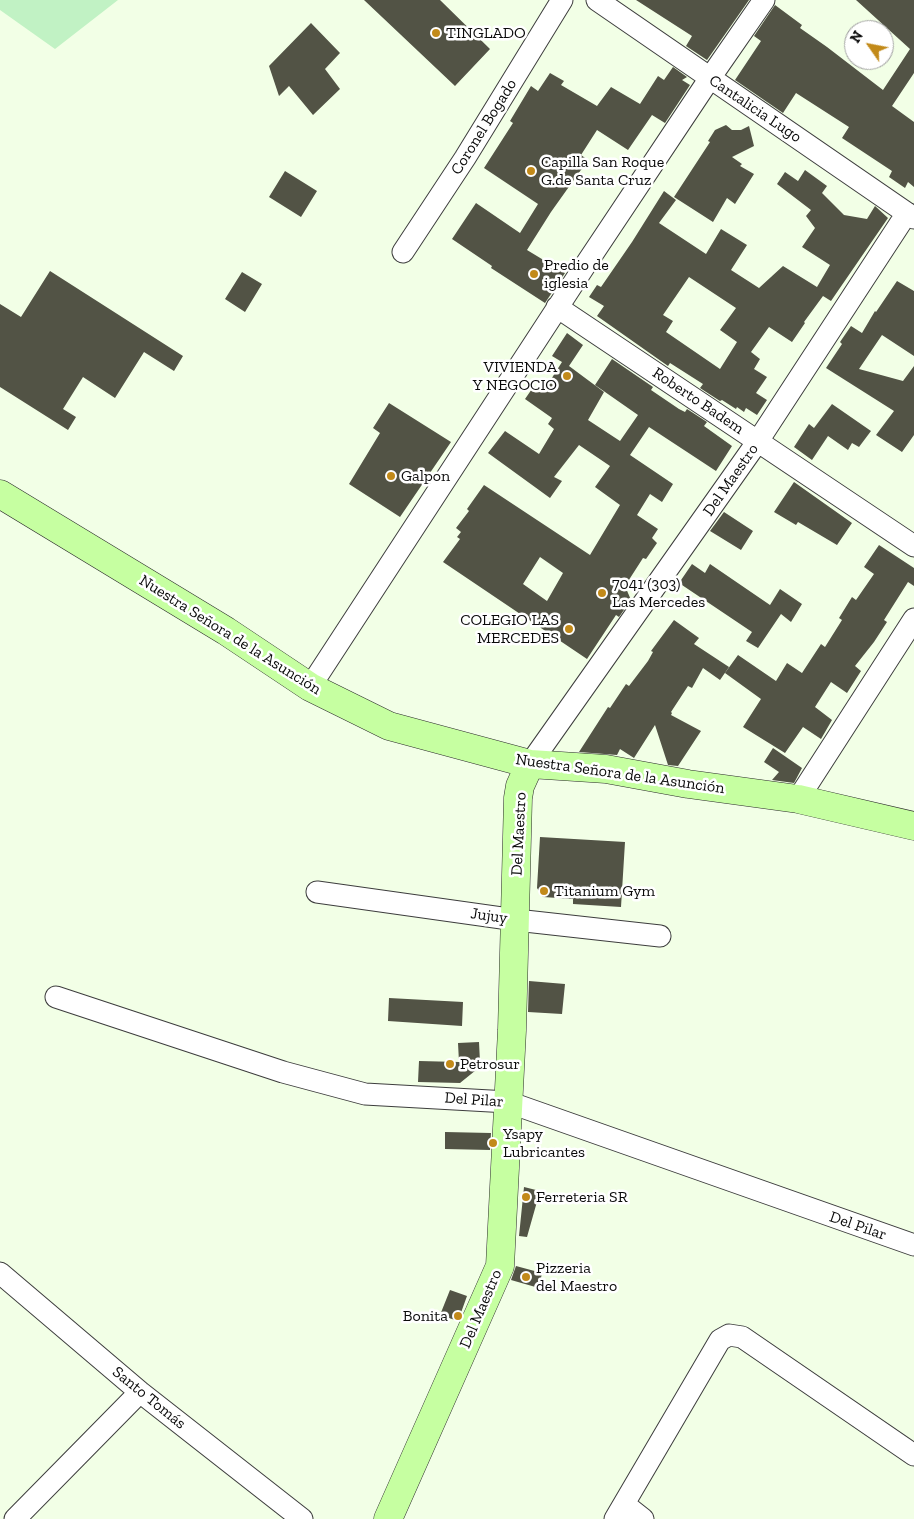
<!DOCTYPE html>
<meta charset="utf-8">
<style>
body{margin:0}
#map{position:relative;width:914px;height:1519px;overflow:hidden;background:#f2ffe6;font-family:"Zilla Slab",serif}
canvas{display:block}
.north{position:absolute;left:844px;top:20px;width:50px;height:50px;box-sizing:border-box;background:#fff;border:1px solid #9d9d9d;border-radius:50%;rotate:303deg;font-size:14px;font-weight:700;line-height:20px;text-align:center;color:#0a0a0a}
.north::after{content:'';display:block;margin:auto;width:18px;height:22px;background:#c28a19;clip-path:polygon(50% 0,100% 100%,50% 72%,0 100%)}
</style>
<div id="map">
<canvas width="914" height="1519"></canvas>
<div class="north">N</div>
</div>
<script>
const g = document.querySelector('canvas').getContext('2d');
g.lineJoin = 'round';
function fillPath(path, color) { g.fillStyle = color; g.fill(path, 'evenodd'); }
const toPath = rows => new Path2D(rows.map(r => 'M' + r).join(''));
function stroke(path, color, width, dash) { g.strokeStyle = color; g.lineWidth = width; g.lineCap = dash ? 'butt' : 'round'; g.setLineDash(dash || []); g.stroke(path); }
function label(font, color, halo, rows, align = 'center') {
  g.font = font + ' "Zilla Slab",serif'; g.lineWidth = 5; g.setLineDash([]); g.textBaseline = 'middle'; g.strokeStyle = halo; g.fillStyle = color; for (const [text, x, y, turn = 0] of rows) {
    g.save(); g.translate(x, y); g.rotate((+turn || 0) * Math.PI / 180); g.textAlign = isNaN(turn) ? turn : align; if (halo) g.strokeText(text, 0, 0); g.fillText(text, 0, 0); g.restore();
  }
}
fillPath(toPath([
 [0,0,118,0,55,49,0,10]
]), '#c1f2c4');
fillPath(toPath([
 [364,0,440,0,490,49,455,86],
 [636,0,749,0,707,60,686,46,692,36],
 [856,0,914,0,914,73,892,106,914,122,914,187,908,182,905,188,889,177,892,171,842,138,849,127,796,93,783,113,735,80,761,41,754,36,775,5,802,25,800,28,827,47,883,90,910,49],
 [311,23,340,53,325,69,340,89,313,115,289,86,279,96,269,66],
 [673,67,687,77,682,80,690,85,665,123,652,115,628,150,597,130,581,155,588,160,551,212,527,250,565,273,545,303,491,268,492,266,452,239,476,203,520,233,538,204,484,168,513,123,510,121,531,86,538,91,550,73,564,81,561,85,597,106,611,87,640,104,658,76,664,80],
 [726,125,732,130,741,130,749,126,754,146,732,157,742,164,740,166,754,174,735,204,727,198,713,222,674,197,710,142,708,141,715,130],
 [805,170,827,186,822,193,844,215,867,219,875,206,888,218,831,301,823,296,804,322,805,323,792,342,769,327,751,352,760,359,754,369,767,377,756,393,767,400,757,415,746,408,744,412,737,407,736,409,722,400,720,401,700,388,703,384,670,363,668,366,597,316,604,306,589,297,597,285,601,287,632,242,664,191,676,200,659,223,706,254,721,229,747,245,731,270,759,288,783,266,817,287,830,265,802,247,815,228,806,216,811,210,777,184,785,172,798,181],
 [689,277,736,308,720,330,737,342,720,369,666,332,673,321,663,315],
 [285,171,317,191,301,217,269,197],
 [50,271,183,356,174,371,144,352,115,398,83,377,63,409,76,417,68,430,0,387,0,304,21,317],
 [242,272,262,284,245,312,225,299],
 [897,281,914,291,914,356,882,335,859,369,903,381,914,366,914,435,902,452,876,435,894,411,826,368,842,344,840,342,851,326,862,333,875,311,876,312],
 [567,333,583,345,569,366,604,392,588,420,620,441,638,415,595,385,612,359,653,387,651,390,679,409,685,412,687,409,707,422,704,426,732,446,716,471,649,427,630,455,673,484,662,502,650,494,637,515,658,529,652,538,657,543,646,559,643,558,625,586,631,600,619,617,616,615,587,659,443,562,460,539,457,537,461,532,456,528,469,511,467,509,484,485,590,555,620,505,595,487,610,466,579,445,554,477,562,481,550,498,488,453,505,431,539,454,554,429,548,424,552,418,525,399,534,386,543,392,562,362,552,356],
 [540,557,563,573,547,601,523,584],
 [389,403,451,442,400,517,349,484,380,433,373,428],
 [832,404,871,431,859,447,852,443,848,450,828,436,812,460,794,447,809,424,814,428],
 [794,482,852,523,837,545,798,522,796,525,774,512],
 [724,512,753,531,741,550,710,531],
 [879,545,914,568,914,586,908,582,884,620,887,622,874,642,855,666,861,671,847,693,831,682,815,707,832,720,821,739,803,727,785,753,743,727,761,699,725,673,738,655,776,681,787,663,802,673,821,644,825,647,842,620,839,618,852,597,856,600,874,574,864,567],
 [692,564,705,573,710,564,770,605,780,589,802,604,791,622,781,614,758,648,746,641,752,632,679,583],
 [674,620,699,638,694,644,729,667,720,680,703,668,692,688,688,686,671,712,672,713,671,715,701,731,678,766,668,765,655,725,634,758,620,749,617,755,579,752,608,707,610,708,626,684,629,686,648,661,653,652,651,651],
 [773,748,802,768,794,783,772,780,779,772,764,762],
 [540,837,625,842,621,907,573,904,573,899,543,897,537,888],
 [529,981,565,984,562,1014,528,1012],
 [389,998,463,1002,462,1026,388,1021],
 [479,1042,480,1062,486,1062,460,1083,418,1082,419,1061,459,1062,458,1043],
 [445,1132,491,1133,490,1150,445,1149],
 [524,1187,540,1191,527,1237,519,1236],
 [516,1266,542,1273,539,1288,511,1280],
 [450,1290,467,1296,458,1321,440,1315]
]), '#525345');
const street = toPath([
 [597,0,914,218],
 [403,252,465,158,562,0],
 [557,307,914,546],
 [310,687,584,267,710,78,764,0],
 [530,764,758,441,907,213],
 [798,799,914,619],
 [317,892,516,920,660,936],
 [56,997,283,1072,365,1094,508,1102,914,1245],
 [0,1273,140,1392,302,1519],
 [624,1504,643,1519],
 [15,1519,140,1392],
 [615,1519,720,1340,729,1335,742,1337,914,1455]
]);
const secondary = toPath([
 [0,494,226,631,310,687,389,726,530,764,606,769,688,784,798,799,914,826],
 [388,1519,500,1266,512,1030,518,798,520,786,530,764]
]);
stroke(street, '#3d3d3d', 23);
stroke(secondary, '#2c2c2c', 29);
stroke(street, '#fff', 21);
stroke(secondary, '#c6ffa1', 28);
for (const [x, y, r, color] of [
 [436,33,5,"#c28a19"],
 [531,171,5,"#c28a19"],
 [534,274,5,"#c28a19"],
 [567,376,5,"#c28a19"],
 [391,476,5,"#c28a19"],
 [602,593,5,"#c28a19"],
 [569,629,5,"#c28a19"],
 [544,891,5,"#c28a19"],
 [450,1064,5,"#c28a19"],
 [493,1143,5,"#c28a19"],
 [526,1197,5,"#c28a19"],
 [526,1277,5,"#c28a19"],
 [458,1316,5,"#c28a19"]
]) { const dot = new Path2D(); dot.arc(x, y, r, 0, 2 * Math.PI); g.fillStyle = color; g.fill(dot); stroke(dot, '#fff', 2); }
label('16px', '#0a0a0a', '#fff', [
 ["TINGLADO",446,33],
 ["Capilla San Roque",541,162],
 ["G.de Santa Cruz",541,180],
 ["Predio de",544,265],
 ["iglesia",544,283],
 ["VIVIENDA",557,367,"right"],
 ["Y NEGOCIO",557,385,"right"],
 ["Galpon",401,476],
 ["7041 (303)",612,584],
 ["Las Mercedes",612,602],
 ["COLEGIO LAS",559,620,"right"],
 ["MERCEDES",559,638,"right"],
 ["Titanium Gym",554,891],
 ["Petrosur",460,1064],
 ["Ysapy",503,1134],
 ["Lubricantes",503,1152],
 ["Ferreteria SR",536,1197],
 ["Pizzeria",536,1268],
 ["del Maestro",536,1286],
 ["Bonita",448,1316,"right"]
], 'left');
label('16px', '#0a0a0a', '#fff', [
 ["Cantalicia Lugo",755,109,34],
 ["Coronel Bogado",484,127,-58],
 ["Roberto Badem",698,401,34],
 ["Del Maestro",731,480,-55],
 ["Nuestra Señora de la Asunción",230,635,32],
 ["Nuestra Señora de la Asunción",620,774,8],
 ["Del Maestro",519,834,-87],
 ["Jujuy",489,916,8],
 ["Del Pilar",474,1100,4],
 ["Del Pilar",858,1226,19],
 ["Del Maestro",481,1309,-67],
 ["Santo Tomás",149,1398,39]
]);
</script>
